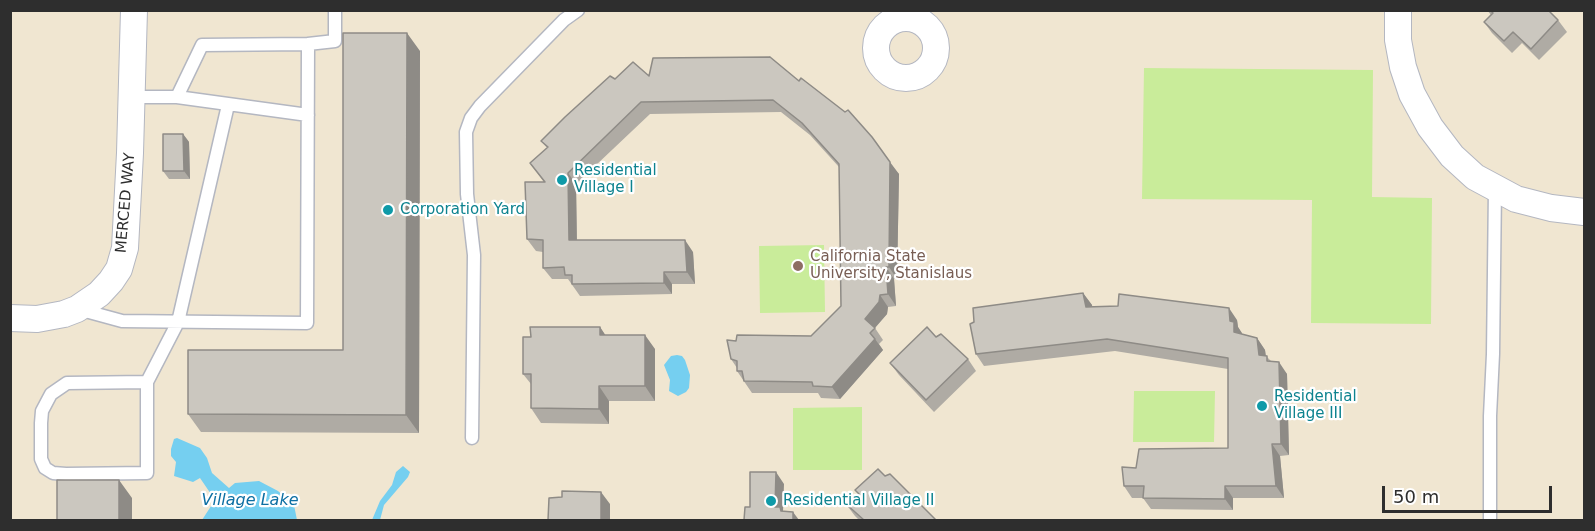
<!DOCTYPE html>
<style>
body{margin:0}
#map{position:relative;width:1595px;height:531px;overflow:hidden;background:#efe9e1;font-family:"DejaVu Sans",sans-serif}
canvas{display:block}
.frame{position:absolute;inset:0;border:12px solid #2e2e2e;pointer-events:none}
.scale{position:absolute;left:1382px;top:486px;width:170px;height:27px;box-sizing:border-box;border:3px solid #2e2e2e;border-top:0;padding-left:8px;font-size:18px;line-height:21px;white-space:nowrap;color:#2e2e2e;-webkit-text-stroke:4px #fff;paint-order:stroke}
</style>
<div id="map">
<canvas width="1595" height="531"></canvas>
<div class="frame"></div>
<div class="scale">50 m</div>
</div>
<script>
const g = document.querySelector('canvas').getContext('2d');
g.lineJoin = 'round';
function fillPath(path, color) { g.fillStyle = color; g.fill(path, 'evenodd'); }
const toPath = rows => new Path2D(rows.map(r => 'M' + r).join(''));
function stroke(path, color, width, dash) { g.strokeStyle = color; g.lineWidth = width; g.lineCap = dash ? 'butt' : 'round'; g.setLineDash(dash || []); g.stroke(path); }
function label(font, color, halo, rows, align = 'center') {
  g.font = font + ' "DejaVu Sans",sans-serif'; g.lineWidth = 4.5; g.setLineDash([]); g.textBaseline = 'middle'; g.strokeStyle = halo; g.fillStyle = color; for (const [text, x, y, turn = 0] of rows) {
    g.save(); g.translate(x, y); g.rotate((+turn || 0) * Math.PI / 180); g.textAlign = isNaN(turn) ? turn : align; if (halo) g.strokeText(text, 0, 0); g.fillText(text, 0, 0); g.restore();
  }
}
fillPath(toPath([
 [11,11,1584,11,1584,520,11,520]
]), '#f0e6d1');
fillPath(toPath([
 [1144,68,1373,70,1372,197,1432,198,1431,324,1311,323,1312,200,1142,199],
 [824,245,825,312,760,313,759,246],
 [1134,391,1215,391,1214,442,1133,442],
 [862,407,862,470,793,470,793,408]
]), '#c9ec9a');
fillPath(toPath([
 [677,355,682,356,685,360,690,375,689,388,686,392,678,396,669,391,670,380,664,365,671,356],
 [177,438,200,448,207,458,212,473,229,488,235,483,259,481,278,491,294,505,297,520,202,520,215,500,200,478,193,482,174,476,176,462,171,456,171,449,174,439],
 [403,466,410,472,408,477,384,505,380,520,372,520,380,501,392,485,396,472]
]), '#75cff0');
const lane = toPath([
 [308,44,335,41,335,10],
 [132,97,177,97,308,115],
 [78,309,122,321,307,323,308,44,202,45,177,97],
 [147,382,147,473,66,474,53,473,45,468,41,459,41,423,42,411,51,394,67,383,147,382,178,322,228,105],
 [472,438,474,255,467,194,466,132,471,118,480,106,564,20,578,10],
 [1490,520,1490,416,1493,354,1495,188]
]);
const street = toPath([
 [1398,10,1398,40,1403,67,1412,94,1430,127,1452,156,1475,177,1516,199,1551,208,1584,212],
 '876 48a30 30 0 1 1 60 0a30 30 0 1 1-60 0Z',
 [10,318,37,319,64,314,77,309,99,294,111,281,119,269,125,248,130,153,134,10]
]);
stroke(lane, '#b4b7c1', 15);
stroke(street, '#b4b7c1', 28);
stroke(lane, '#fff', 12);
stroke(street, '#fff', 26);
fillPath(toPath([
 [1487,10,1548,10,1558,20,1567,32,1539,60,1522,43,1512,53,1492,33,1484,22,1491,15],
 [420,51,419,433,201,432,188,414,343,350],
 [770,57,899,174,897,279,894,279,896,306,888,307,887,314,875,328,883,340,879,344,883,350,840,399,821,398,818,393,752,393,737,371,737,368,731,359,736,341,811,336,841,306,839,167,810,135,781,112,650,114,576,184,577,240,693,252,695,284,672,284,672,294,580,296,568,279,552,279,543,268,543,252,536,251,527,239,544,182,530,163,547,148,541,141,615,79,649,76],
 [183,134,189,142,190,179,169,179,163,171],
 [1083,293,1092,305,1092,307,1237,320,1238,327,1242,334,1257,338,1265,350,1266,356,1271,361,1287,374,1289,455,1280,456,1284,498,1233,498,1233,510,1151,509,1143,498,1132,498,1124,486,1136,468,1228,448,1228,369,1115,351,984,366,976,354],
 [600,327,605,335,655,349,655,401,609,401,609,424,541,423,531,408,531,384,523,374],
 [936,337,968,359,976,371,934,412,899,375,890,363],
 [846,504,936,520,859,520,855,516]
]), '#afaba4');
fillPath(toPath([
 [407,33,420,51,419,433,406,415],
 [183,134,189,142,190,179,184,171],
 [890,162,899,174,897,279,889,267],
 [568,173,576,184,577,252,569,240],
 [685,240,693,252,695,284,687,272],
 [886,267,894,279,896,306,888,294],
 [664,272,672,284,672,294,664,283],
 [1083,293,1092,305,1094,319,1086,307],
 [880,295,888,307,887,314,873,330,865,319],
 [1229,308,1237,320,1238,327,1242,333,1242,344,1234,332,1230,321],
 [600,327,610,342,600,335],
 [645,335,655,349,655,401,645,386],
 [1257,338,1265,350,1267,367,1259,355],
 [875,339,883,350,840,399,832,387],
 [1279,362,1287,374,1289,455,1281,444],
 [599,386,609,401,609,424,599,409],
 [1272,444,1280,456,1284,498,1276,486],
 [776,472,784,484,783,512,788,519,775,507],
 [119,480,132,498,132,520,119,520],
 [1225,486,1233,498,1233,510,1225,499],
 [601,492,610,504,610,520,601,520],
 [793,512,799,520,793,520]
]), '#8e8b86');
const building = toPath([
 [1490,10,1548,10,1558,20,1531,49,1513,32,1504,41,1484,22,1493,13,1490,10],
 [343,33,407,33,406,415,188,414,188,350,343,350,343,33],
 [770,57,799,81,801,78,845,112,848,110,872,137,890,162,889,267,886,267,888,294,880,295,879,302,865,319,875,328,870,333,875,339,832,387,813,386,812,382,744,381,742,371,737,371,737,361,731,359,727,340,736,341,737,335,811,336,841,306,839,164,802,123,773,100,641,102,568,173,569,240,685,240,687,272,664,272,664,283,572,284,572,275,565,275,564,267,543,268,543,240,527,239,525,182,545,182,530,163,548,147,541,141,565,117,610,76,615,79,633,62,649,76,653,58,770,57],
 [163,134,183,134,184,171,163,171,163,134],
 [1083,293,1086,307,1118,306,1119,294,1229,308,1230,321,1234,322,1234,332,1257,338,1259,355,1267,356,1267,361,1279,362,1281,444,1272,444,1276,486,1225,486,1225,499,1143,498,1144,486,1124,486,1122,467,1136,468,1139,449,1228,448,1228,358,1107,339,976,354,970,324,974,322,973,308,1083,293],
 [530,327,600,327,600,335,645,335,645,386,599,386,599,409,531,408,531,374,523,374,523,337,531,337,530,327],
 [927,327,936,337,941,334,968,359,926,400,890,363,927,327],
 [878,469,885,476,890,474,936,520,864,520,846,504,859,494,855,490,878,469],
 [750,472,776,472,775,507,780,507,781,511,793,512,793,520,744,520,745,507,750,507,750,472],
 [57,480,119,480,119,520,57,520,57,480],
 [562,491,601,492,601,520,548,520,549,498,562,497,562,491]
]);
fillPath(building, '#cbc7bf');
stroke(building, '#8e8b86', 1.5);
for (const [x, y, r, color] of [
 [562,180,6,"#0f9aa8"],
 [388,210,6,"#0f9aa8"],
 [798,266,6,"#8d6e63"],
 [1262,406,6,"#0f9aa8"],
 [771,501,6,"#0f9aa8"]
]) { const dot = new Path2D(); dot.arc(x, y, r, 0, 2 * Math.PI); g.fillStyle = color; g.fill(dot); stroke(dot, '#fff', 2); }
label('15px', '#0d838f', '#fff', [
 ["Residential",574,171],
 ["Village I",574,188],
 ["Corporation Yard",400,210],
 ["Residential",1274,397],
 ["Village III",1274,414],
 ["Residential Village II",783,501]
], 'left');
label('15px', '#2e2e2e', '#fff', [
 ["MERCED WAY",126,203,-85]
]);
label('15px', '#785e54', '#fff', [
 ["California State",810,257],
 ["University, Stanislaus",810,274]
], 'left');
label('italic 16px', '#0d6fa3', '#fff', [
 ["Village Lake",250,501]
]);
</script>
